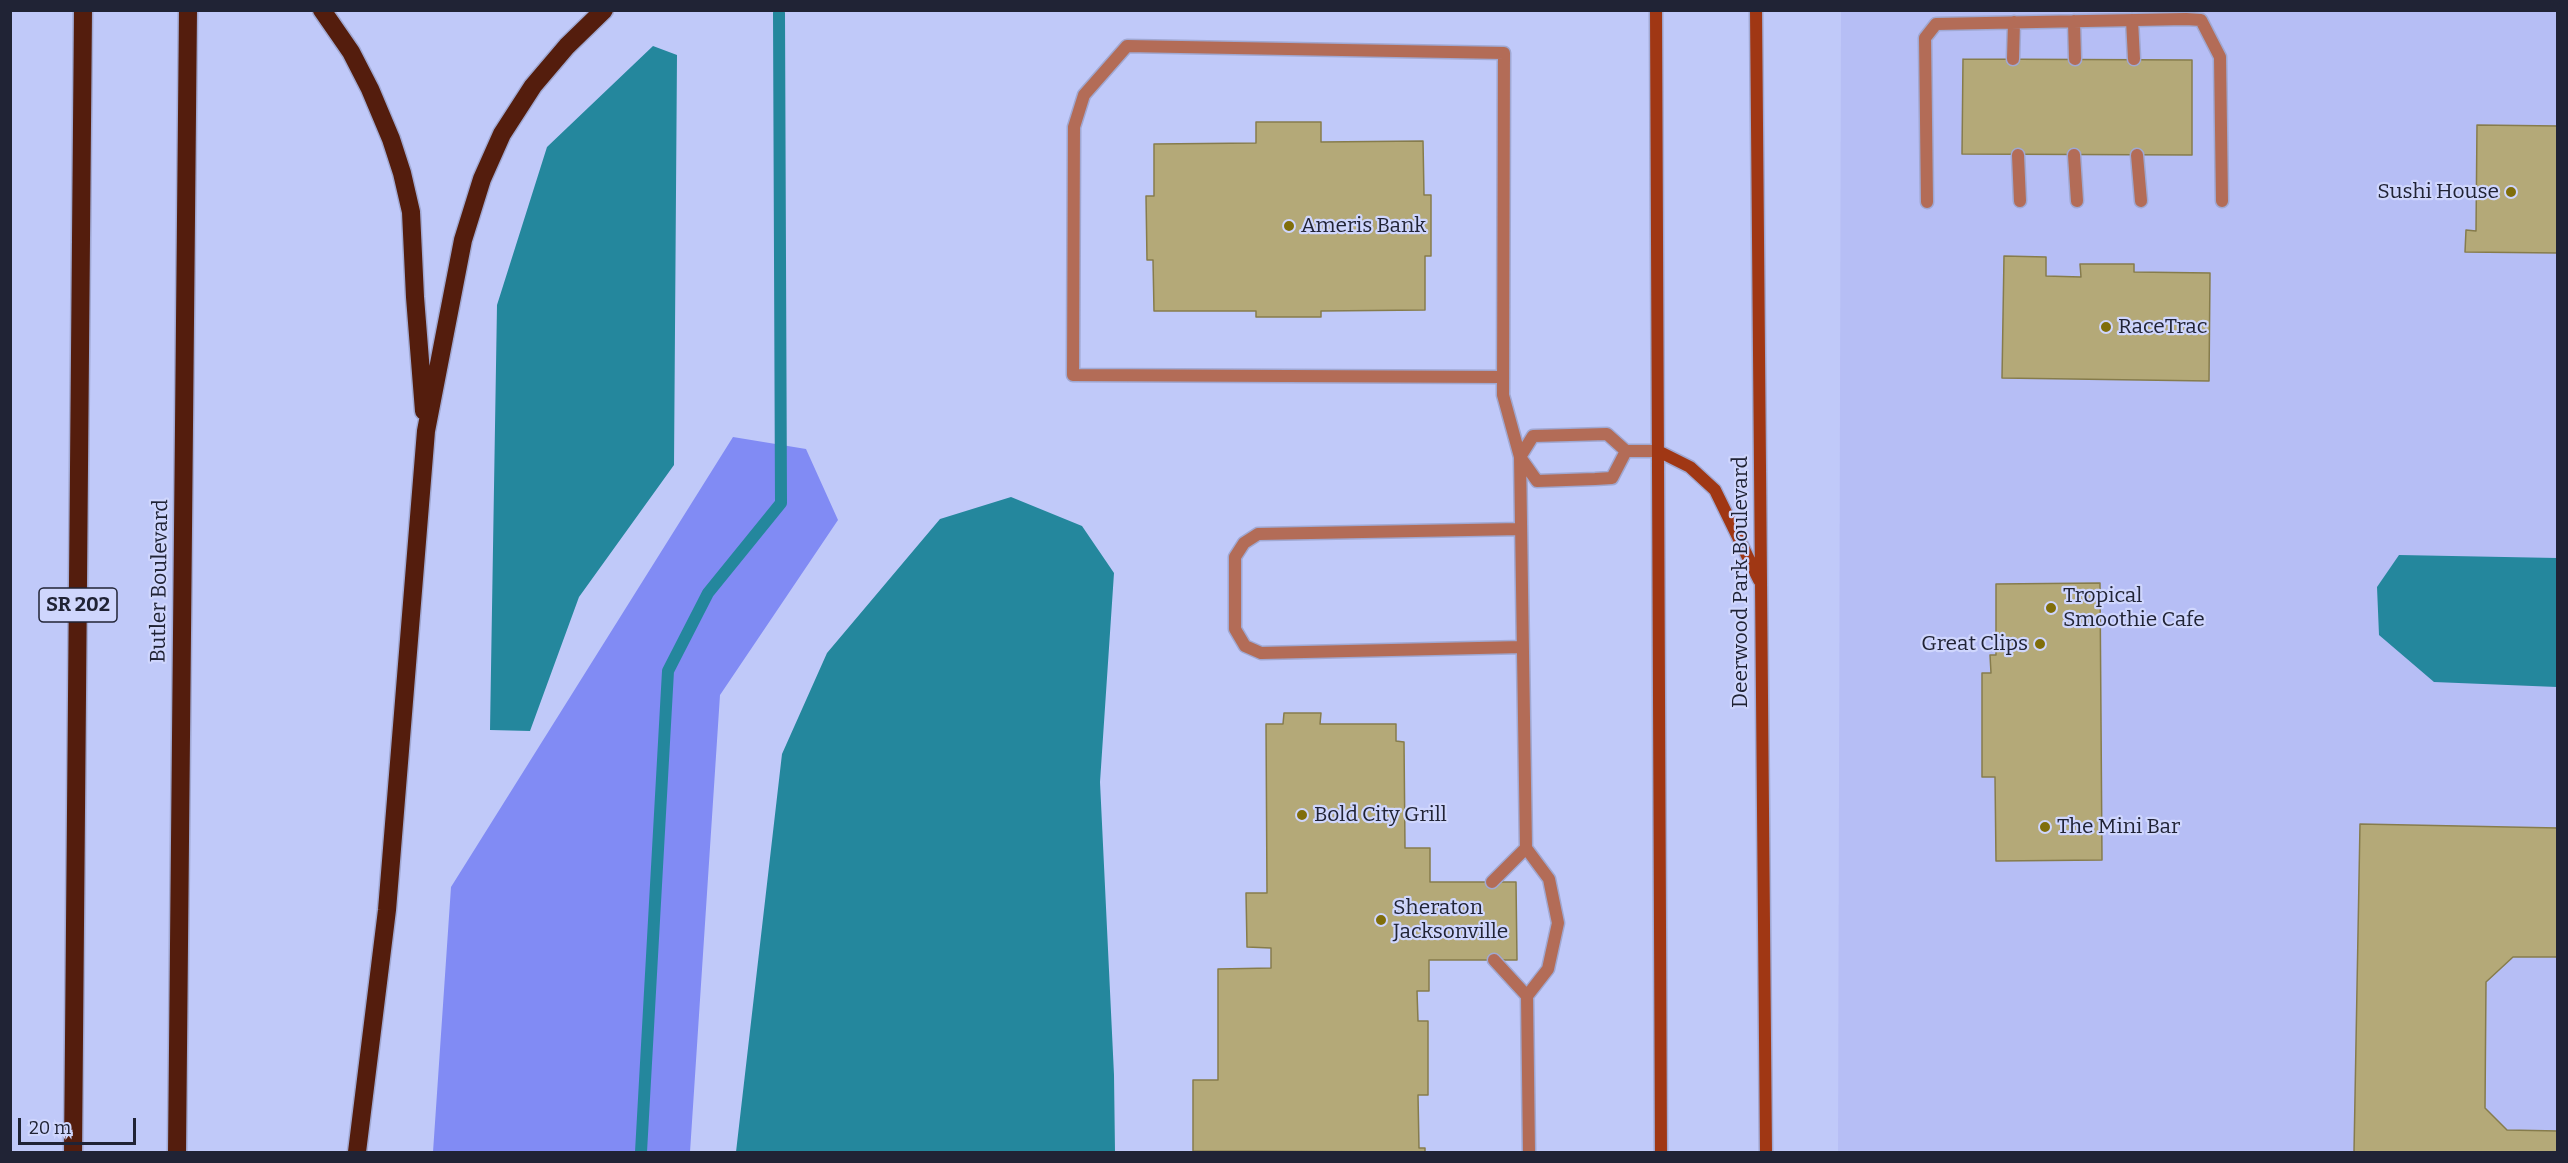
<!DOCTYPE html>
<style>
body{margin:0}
#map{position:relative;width:2568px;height:1163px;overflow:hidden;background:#c0c9f9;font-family:Bitter,serif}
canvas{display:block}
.frame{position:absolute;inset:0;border:12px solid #202335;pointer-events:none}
.scale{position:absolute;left:18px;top:1118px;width:118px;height:27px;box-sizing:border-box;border:3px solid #202335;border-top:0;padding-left:8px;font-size:18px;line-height:21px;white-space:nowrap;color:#202335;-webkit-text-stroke:4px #cfd6fd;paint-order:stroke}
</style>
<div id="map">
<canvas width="2568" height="1163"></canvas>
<div class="frame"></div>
<div class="scale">20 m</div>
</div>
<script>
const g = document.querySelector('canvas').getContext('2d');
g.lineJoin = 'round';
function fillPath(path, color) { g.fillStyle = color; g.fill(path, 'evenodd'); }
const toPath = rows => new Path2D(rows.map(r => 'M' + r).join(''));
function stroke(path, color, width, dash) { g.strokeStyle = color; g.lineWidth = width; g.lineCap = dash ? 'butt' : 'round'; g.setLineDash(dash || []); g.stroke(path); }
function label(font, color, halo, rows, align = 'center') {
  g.font = font + ' Bitter,serif'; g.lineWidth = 4.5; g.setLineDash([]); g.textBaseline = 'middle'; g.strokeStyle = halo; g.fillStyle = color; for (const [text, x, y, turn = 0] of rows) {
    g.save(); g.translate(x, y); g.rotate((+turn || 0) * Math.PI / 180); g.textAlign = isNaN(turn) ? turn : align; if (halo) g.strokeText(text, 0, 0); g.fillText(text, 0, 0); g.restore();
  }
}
fillPath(toPath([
 [1841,11,2557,11,2557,1152,1838,1152]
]), '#b6bef5');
fillPath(toPath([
 [733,437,806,449,838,520,720,695,690,1152,433,1152,451,887]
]), '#818bf4');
fillPath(toPath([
 [653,46,677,55,674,465,579,597,530,731,490,730,497,305,547,147],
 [1011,497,1082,526,1114,573,1100,782,1114,1075,1115,1152,736,1152,782,754,827,653,940,519],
 [2399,555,2557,558,2557,687,2434,682,2379,635,2377,587]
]), '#24879d');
stroke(toPath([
 [641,1152,668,671,708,593,781,503,779,13]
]), '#24879d', 12);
const building = toPath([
 [1963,59,2192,60,2192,155,1962,154,1963,59],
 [1256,122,1321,122,1321,142,1423,141,1424,195,1431,195,1431,256,1425,256,1425,310,1321,311,1321,317,1256,317,1256,311,1154,311,1153,260,1147,260,1146,196,1154,196,1154,144,1256,143,1256,122],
 [2477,125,2558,126,2558,253,2465,252,2466,230,2476,231,2477,125],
 [2004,256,2046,257,2046,276,2081,277,2080,264,2134,264,2134,272,2210,273,2209,381,2002,378,2004,256],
 [2100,583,2102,860,1996,861,1995,777,1982,777,1982,673,1991,673,1990,655,1996,655,1996,584,2100,583],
 [1284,713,1321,713,1320,724,1396,724,1396,741,1404,742,1405,848,1430,848,1430,882,1516,882,1517,960,1429,960,1429,991,1417,991,1418,1021,1428,1021,1428,1095,1418,1095,1419,1148,1425,1148,1425,1152,1193,1151,1193,1080,1218,1080,1218,969,1271,968,1271,948,1247,947,1246,893,1267,893,1266,724,1283,724,1284,713],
 [2360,824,2558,828,2558,957,2513,957,2486,982,2485,1108,2507,1130,2558,1131,2558,1152,2354,1152,2360,824]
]);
fillPath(building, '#b4a978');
stroke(building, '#867c4c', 1.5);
const lane = toPath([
 [2132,20,2134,59],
 [2074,21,2075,59],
 [2013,59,2014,22],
 [2018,155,2020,201],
 [2074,155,2077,201],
 [2137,155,2141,201],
 [1927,202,1925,38,1936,24,2186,19,2201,20,2220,57,2222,201],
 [1503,377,1073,375,1074,127,1084,95,1127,46,1504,53,1503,395,1520,457,1537,481,1595,479,1612,478,1626,451],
 [1520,529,1258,534,1244,543,1235,557,1235,629,1245,646,1261,653,1522,647],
 [1492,882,1526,848],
 [1494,960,1527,996],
 [1529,1152,1527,996,1548,969,1558,923,1549,879,1526,848,1520,457,1533,436,1607,434,1626,451,1658,451]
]);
const secondary = toPath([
 [1656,10,1661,1152],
 [1756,10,1766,1152],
 [1658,451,1690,467,1715,490,1759,580]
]);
const highway = toPath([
 [322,10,351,52,370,89,391,139,402,173,411,212,415,297,424,411],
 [73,1152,83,10],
 [177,1152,188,10],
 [357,1152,387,910,426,431,463,240,482,179,502,134,533,86,567,46,604,10]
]);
stroke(lane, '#a0a8d2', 15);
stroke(secondary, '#a0a8d2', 15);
stroke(highway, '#a0a8d2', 21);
stroke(lane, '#b36c57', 12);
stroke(secondary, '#a03714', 12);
stroke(highway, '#541d0d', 18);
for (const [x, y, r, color] of [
 [2511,192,6,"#806e0b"],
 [1289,226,6,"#806e0b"],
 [2106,327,6,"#806e0b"],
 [2051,608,6,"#806e0b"],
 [2040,644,6,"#806e0b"],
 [1302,815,6,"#806e0b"],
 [2045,827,6,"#806e0b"],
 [1381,920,6,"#806e0b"]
]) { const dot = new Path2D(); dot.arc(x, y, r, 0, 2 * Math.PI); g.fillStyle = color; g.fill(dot); stroke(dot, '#cfd6fd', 2); }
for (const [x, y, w] of [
 [78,605,78]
]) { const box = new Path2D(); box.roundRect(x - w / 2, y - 17, w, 34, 4.5); g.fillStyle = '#cfd6fd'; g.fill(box); stroke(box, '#202335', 1.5); }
label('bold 20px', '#202335', null, [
 ["SR 202",78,605]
]);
label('21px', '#202335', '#cfd6fd', [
 ["Sushi House",2499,192,"right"],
 ["Ameris Bank",1301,226],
 ["RaceTrac",2118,327],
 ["Tropical",2063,596],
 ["Smoothie Cafe",2063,620],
 ["Great Clips",2028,644,"right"],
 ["Bold City Grill",1314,815],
 ["The Mini Bar",2057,827],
 ["Sheraton",1393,908],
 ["Jacksonville",1393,932]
], 'left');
label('21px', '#202335', '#cfd6fd', [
 ["Butler Boulevard",160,581,-89],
 ["Deerwood Park Boulevard",1741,582,-90]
]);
</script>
